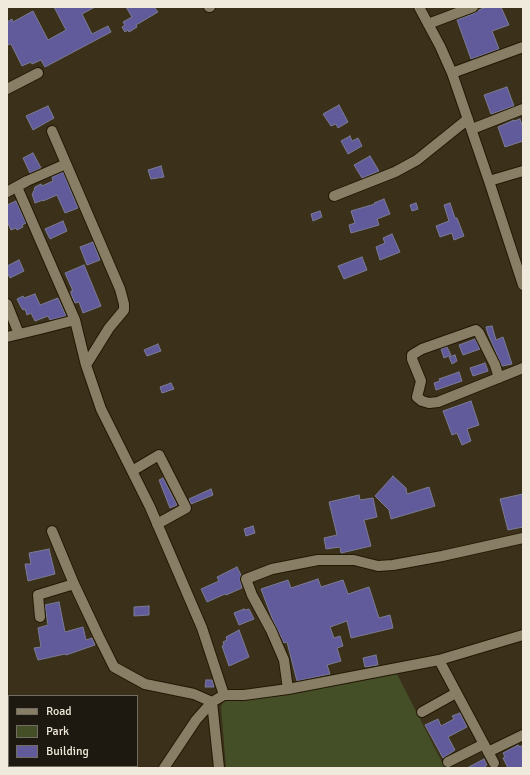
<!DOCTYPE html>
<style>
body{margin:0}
#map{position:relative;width:530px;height:775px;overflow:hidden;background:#3b311b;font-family:Signika,sans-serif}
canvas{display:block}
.frame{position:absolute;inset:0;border:8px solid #f0eadc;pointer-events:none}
.legend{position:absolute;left:8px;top:695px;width:130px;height:72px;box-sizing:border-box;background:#1e1910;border:1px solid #726d62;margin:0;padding:5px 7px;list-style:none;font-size:12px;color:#f0eadc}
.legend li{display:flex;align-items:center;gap:8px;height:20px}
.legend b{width:20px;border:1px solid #726d62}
</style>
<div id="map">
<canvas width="530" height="775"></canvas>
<div class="frame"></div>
<ul class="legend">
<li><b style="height:5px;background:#887d65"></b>Road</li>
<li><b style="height:11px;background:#444e27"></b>Park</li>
<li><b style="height:11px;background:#615b9b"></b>Building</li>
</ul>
</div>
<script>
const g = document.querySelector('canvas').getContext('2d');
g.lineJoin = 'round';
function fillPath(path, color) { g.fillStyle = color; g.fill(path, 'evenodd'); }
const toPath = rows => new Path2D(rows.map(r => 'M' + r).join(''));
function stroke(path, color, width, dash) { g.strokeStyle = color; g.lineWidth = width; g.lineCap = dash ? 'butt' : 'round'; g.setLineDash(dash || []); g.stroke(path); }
fillPath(toPath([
 [396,672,445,768,226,768,221,707,223,702,230,700,260,698,289,694]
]), '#444e27');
const building = toPath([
 [54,7,95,7,82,14,92,34,108,26,111,32,45,67,41,60,32,64,31,62,22,66,11,44,7,45,7,22,12,19,13,22,33,11,48,40,66,30,54,7],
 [126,7,154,7,158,12,136,25,137,27,129,32,128,30,125,32,122,27,125,25,123,22,132,17,126,7],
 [486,7,501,7,509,25,492,31,499,49,471,59,457,20,475,13,479,10,486,7],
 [507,87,514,106,491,114,484,95,507,87],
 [339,105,348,122,338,128,336,124,331,126,323,114,339,105],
 [48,106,54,118,33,130,26,116,48,106],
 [520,119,523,128,523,141,505,147,498,127,514,120,514,121,520,119],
 [350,136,352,141,358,138,362,146,348,154,341,141,350,136],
 [33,153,41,168,30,173,23,158,33,153],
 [370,156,379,171,362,178,354,165,370,156],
 [161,166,164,177,151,179,148,170,161,166],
 [63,172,78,208,65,213,57,195,43,201,43,200,35,203,32,194,33,194,33,192,34,191,35,187,41,184,42,186,53,181,52,177,63,172],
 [384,199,390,214,377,219,379,225,351,233,349,225,355,223,351,211,375,204,374,203,384,199],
 [16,201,26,223,22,225,23,227,17,230,16,228,11,230,7,221,7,205,16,201],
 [416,203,418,209,412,211,410,205,416,203],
 [450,203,455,218,457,218,464,236,454,240,452,233,440,237,436,226,449,221,444,205,450,203],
 [320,211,322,217,313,221,311,214,320,211],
 [63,221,67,231,50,239,45,229,63,221],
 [392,234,400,252,380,260,376,247,385,243,383,238,392,234],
 [93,242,100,260,87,265,80,247,93,242],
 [362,257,367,270,344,279,338,266,362,257],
 [19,260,24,271,10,278,7,272,7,266,19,260],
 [84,265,101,306,83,313,79,302,75,303,71,294,71,291,73,291,65,273,84,265],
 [35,294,40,305,58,298,66,316,50,320,48,316,35,321,31,313,27,315,25,309,23,310,21,307,17,299,23,296,24,298,35,294],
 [492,326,496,340,503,337,512,364,502,366,488,334,486,327,492,326],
 [475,339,480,349,463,355,459,345,475,339],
 [158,344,161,351,147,356,144,350,158,344],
 [447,347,451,355,444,358,441,349,447,347],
 [455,355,457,361,452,364,449,357,455,355],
 [485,363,488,371,473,376,470,368,485,363],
 [459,372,462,381,436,390,434,383,440,381,439,379,459,372],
 [171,383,174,389,162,393,160,387,171,383],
 [471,401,479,425,467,429,471,441,462,445,457,433,452,435,443,411,471,401],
 [393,476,406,488,407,494,429,487,435,506,391,519,389,510,375,496,393,476],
 [163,478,177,505,170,508,159,480,163,478],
 [211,489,213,495,191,504,189,499,211,489],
 [523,494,523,527,508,530,500,499,523,494],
 [359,495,360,500,373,498,377,517,364,520,371,546,341,553,340,547,326,549,324,538,337,535,329,502,359,495],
 [253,526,255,533,246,536,244,529,253,526],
 [49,549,55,574,28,581,25,564,31,564,29,553,49,549],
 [237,567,241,575,240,581,242,588,226,595,225,594,207,602,201,589,219,581,217,577,237,567],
 [318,579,321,587,343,580,348,594,369,587,379,618,390,615,393,628,351,638,347,621,330,627,334,638,340,636,343,646,337,648,341,661,327,665,330,674,297,681,287,642,284,643,272,618,261,589,288,580,291,588,318,579],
 [59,602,65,632,83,627,86,640,92,638,95,645,66,655,65,654,38,660,34,648,41,647,38,628,48,625,45,605,59,602],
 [149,606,149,615,134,616,134,607,149,606],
 [244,609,245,610,249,609,254,619,239,625,234,613,244,609],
 [239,630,249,657,229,666,222,646,224,645,223,642,227,640,226,637,239,630],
 [376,655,378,665,365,667,363,658,376,655],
 [206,680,212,680,214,687,205,687,206,680],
 [460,713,467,727,448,737,455,750,443,758,425,725,438,719,441,726,454,719,452,716,460,713],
 [518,745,520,747,523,745,523,768,508,768,503,758,505,757,503,753,518,745],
 [484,759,487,765,485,766,486,768,467,768,484,759]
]);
fillPath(building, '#615b9b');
stroke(building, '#7b7b93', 1);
const minor = toPath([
 [209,7,210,7],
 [419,7,440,46,452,73,489,181,523,285],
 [428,24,473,7],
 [452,73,523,47],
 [7,89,38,73],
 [472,129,523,109],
 [52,131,120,289,124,304,124,310,109,328,86,365],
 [489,181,523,171],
 [17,187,75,320,86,365,101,409,150,507,202,628,224,695],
 [7,192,27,181,66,164],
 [334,196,395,172,417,160,468,119],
 [7,304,19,334],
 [7,337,44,328,75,320],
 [499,378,495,365,479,333,476,330,422,349,412,355,412,359,421,381,417,397,422,401,429,403,438,402,523,368],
 [132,471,159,455,186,508,157,524],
 [52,531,74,584],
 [40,617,38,595,74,584,99,637,114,667,145,684,194,694,212,702,219,768],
 [439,660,494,763],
 [288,689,284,660,271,630,252,595,246,579,272,569,318,560,354,560,378,566,393,565,442,556,523,538],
 [422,712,456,693],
 [488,752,523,735],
 [448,762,484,744],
 [164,768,196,720,212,702,224,695,244,695,288,689,439,660,523,635]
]);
stroke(minor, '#221804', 12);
stroke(minor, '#887d65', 10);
</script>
